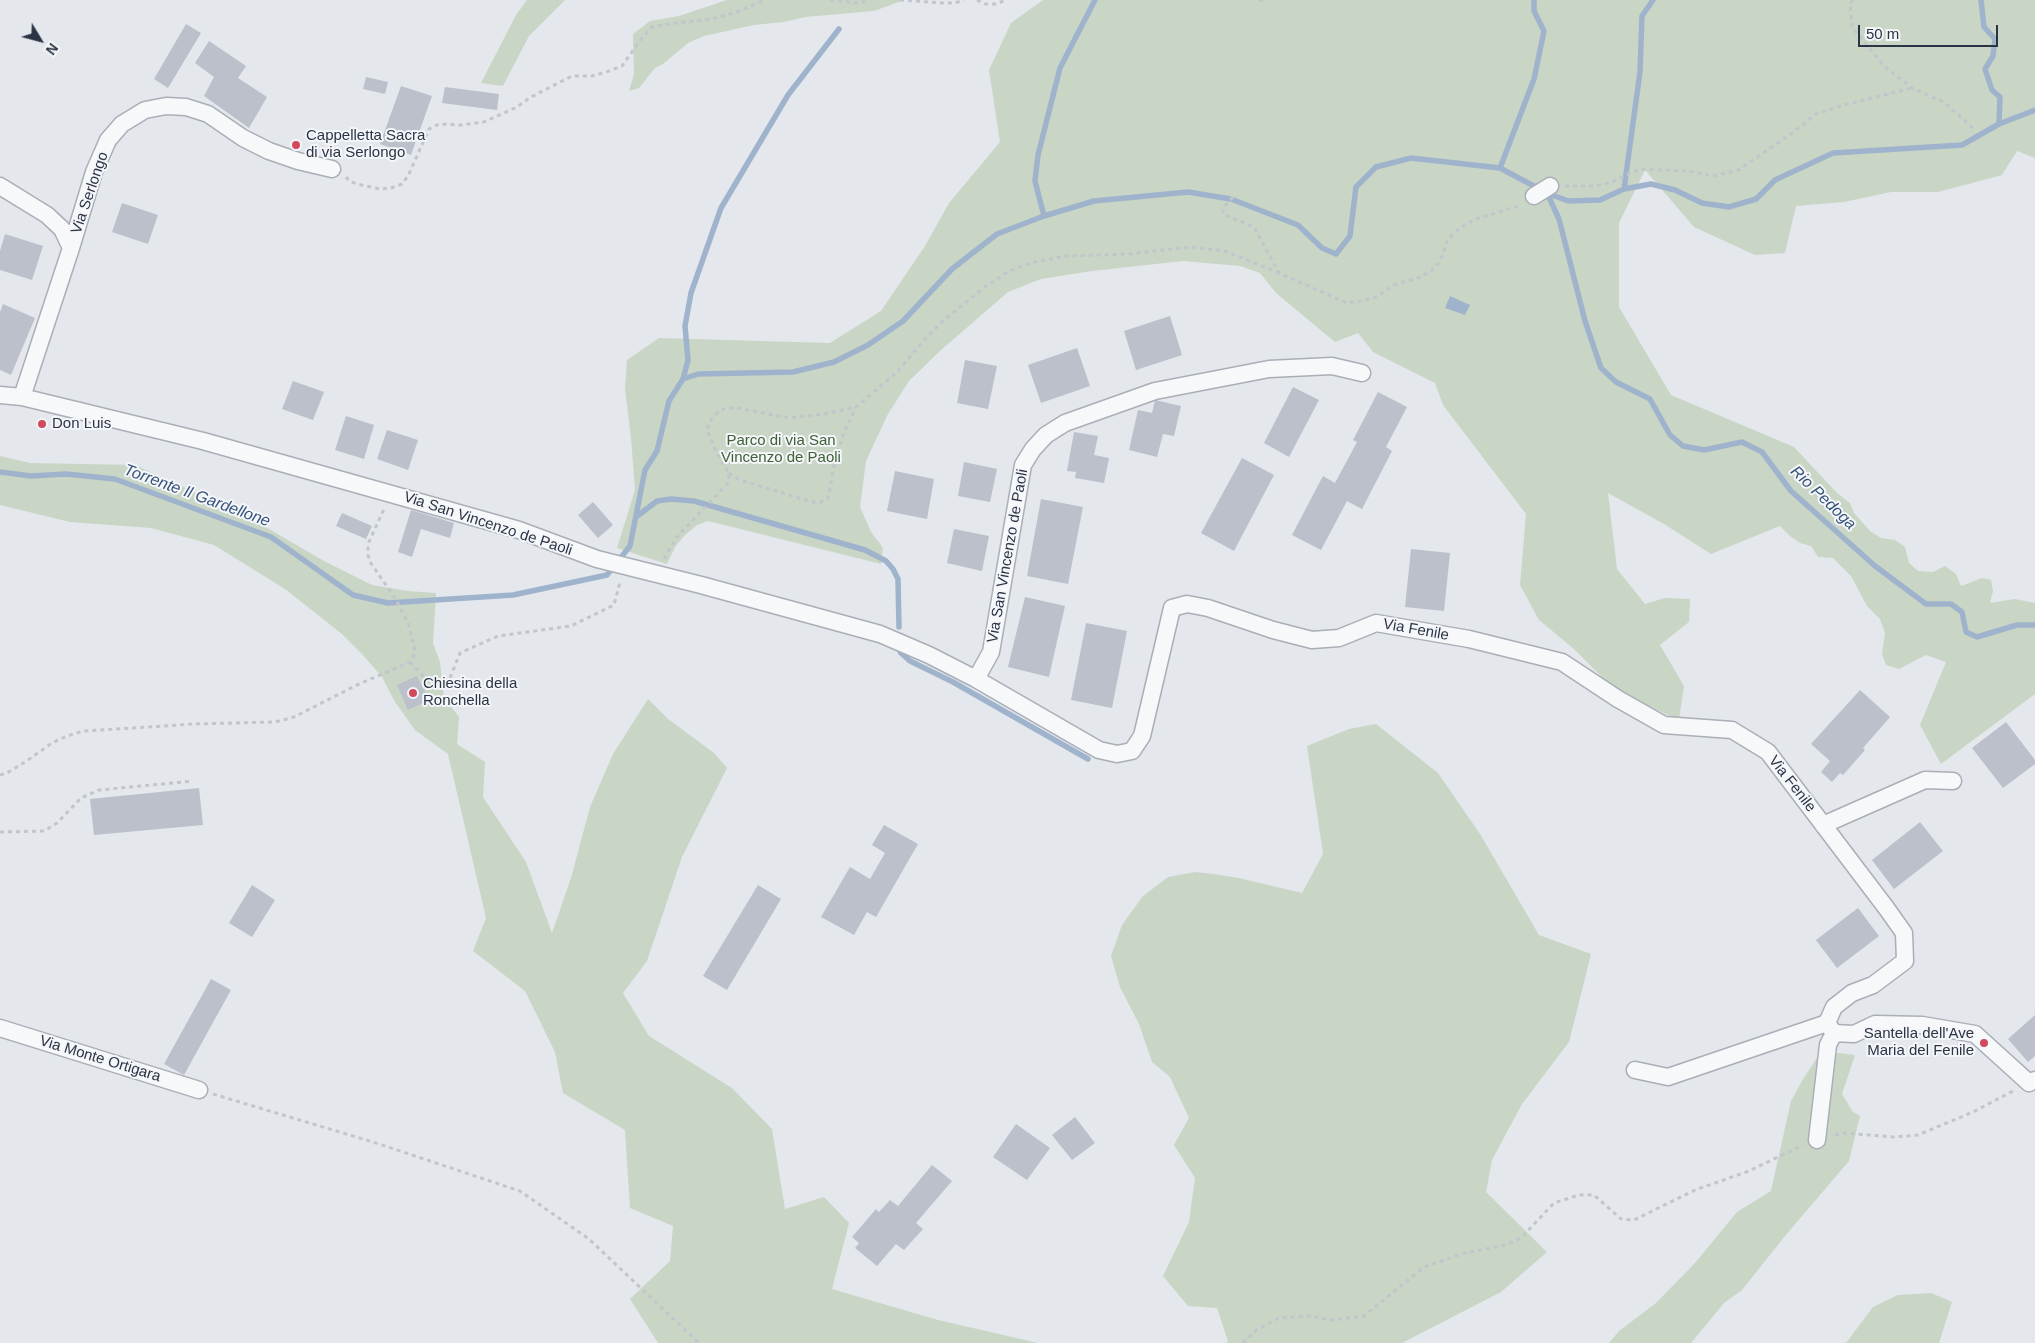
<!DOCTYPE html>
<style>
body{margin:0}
#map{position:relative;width:2035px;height:1343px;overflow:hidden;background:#e4e7ec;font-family:Helvetica,sans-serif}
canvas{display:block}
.north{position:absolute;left:15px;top:15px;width:50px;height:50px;-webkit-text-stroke:4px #f4f6f9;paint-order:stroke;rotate:127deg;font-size:14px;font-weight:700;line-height:20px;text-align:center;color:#2b3445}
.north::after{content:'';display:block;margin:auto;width:18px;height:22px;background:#2b3445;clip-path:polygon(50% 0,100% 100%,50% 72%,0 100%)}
.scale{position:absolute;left:1858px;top:25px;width:140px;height:22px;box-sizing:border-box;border:2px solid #2b3445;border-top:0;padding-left:6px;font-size:15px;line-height:18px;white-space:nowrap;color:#2b3445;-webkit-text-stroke:4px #f4f6f9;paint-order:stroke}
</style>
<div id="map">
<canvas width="2035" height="1343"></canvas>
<div class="north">N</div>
<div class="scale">50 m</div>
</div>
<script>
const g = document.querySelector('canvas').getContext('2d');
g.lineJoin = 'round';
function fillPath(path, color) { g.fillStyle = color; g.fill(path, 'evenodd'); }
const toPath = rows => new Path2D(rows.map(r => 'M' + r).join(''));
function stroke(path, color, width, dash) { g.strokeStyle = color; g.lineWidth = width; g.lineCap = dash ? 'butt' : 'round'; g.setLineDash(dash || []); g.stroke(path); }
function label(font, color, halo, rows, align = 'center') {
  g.font = font + ' Helvetica,sans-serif'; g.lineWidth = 4; g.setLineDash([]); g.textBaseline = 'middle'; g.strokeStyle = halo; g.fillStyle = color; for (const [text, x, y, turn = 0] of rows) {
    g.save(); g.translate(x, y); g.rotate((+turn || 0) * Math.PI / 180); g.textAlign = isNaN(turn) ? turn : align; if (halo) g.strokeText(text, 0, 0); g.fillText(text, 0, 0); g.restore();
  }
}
fillPath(toPath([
 [527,0,565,0,529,36,503,86,481,83,516,15],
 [727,0,904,0,874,11,805,17,784,22,754,25,704,36,688,43,663,64,655,68,639,88,629,91,634,74,633,34,650,21,679,16],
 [1043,0,2035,0,2035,158,2017,151,2002,175,1938,192,1891,192,1844,202,1796,206,1785,253,1755,255,1694,227,1645,170,1619,223,1619,307,1671,395,1794,447,1837,493,1850,503,1854,513,1870,531,1881,538,1895,540,1905,547,1909,563,1918,571,1933,572,1945,566,1956,574,1961,586,1982,578,1991,580,1993,591,1990,603,2015,599,2035,603,2035,694,1941,764,1920,725,1946,662,1926,655,1899,669,1886,665,1882,654,1885,633,1880,619,1867,606,1851,576,1833,558,1818,557,1811,546,1800,543,1790,536,1780,526,1711,554,1664,524,1608,493,1617,569,1645,604,1665,598,1690,599,1689,622,1660,645,1684,686,1679,720,1616,691,1574,649,1539,620,1520,585,1526,514,1443,405,1435,383,1373,352,1358,333,1335,342,1276,293,1260,273,1240,266,1183,261,1092,271,1041,279,1008,292,941,350,909,381,888,414,866,461,860,507,871,532,883,548,881,564,708,521,697,525,684,536,675,547,667,564,617,548,635,490,631,438,625,389,627,360,659,338,830,343,881,311,925,246,949,203,1000,142,989,70,1011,23],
 [0,456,30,463,135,465,245,515,324,561,372,585,408,591,436,593,433,643,440,662,444,698,459,717,457,744,485,762,483,797,526,862,552,933,571,878,590,807,613,754,648,699,668,719,714,753,727,768,682,857,647,961,623,993,649,1036,732,1088,772,1129,785,1209,824,1197,849,1223,832,1289,938,1320,1038,1343,658,1343,630,1299,670,1261,673,1226,630,1208,625,1130,563,1093,555,1052,525,991,473,951,486,918,448,754,415,730,395,702,382,677,362,654,342,634,285,589,214,545,151,528,70,522,0,505],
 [1376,724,1438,773,1480,834,1539,935,1591,954,1569,1042,1522,1104,1492,1160,1486,1192,1547,1252,1501,1292,1402,1343,1226,1343,1228,1341,1217,1308,1188,1306,1163,1276,1189,1222,1195,1178,1174,1145,1189,1118,1170,1077,1152,1062,1139,1024,1120,987,1111,956,1122,925,1143,896,1168,877,1195,872,1213,874,1239,878,1302,893,1323,854,1307,746,1349,729],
 [1839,1053,1855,1055,1842,1094,1853,1112,1860,1116,1849,1161,1785,1236,1742,1290,1724,1303,1691,1343,1609,1343,1619,1331,1656,1303,1695,1263,1737,1212,1771,1191,1791,1101,1803,1079,1819,1055],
 [1931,1293,1952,1302,1939,1343,1846,1343,1873,1307,1898,1295]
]), '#c9d6c5');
fillPath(toPath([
 [1450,296,1470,305,1465,315,1445,308]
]), '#9fb4cc');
stroke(toPath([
 [1981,0,1984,27,1995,39,1993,56,1985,69,1992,90,2000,97,1999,124],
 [1500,168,1534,79,1544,31,1534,11,1534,0],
 [1624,189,1640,72,1642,16,1653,0],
 [1547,193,1559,219,1585,321,1601,368,1616,382,1650,399,1670,435,1683,446,1704,450,1742,442,1762,452,1791,491,1875,566,1926,604,1951,604,1962,612,1966,632,1977,637,2017,625,2035,625],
 [1044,216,1035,181,1038,155,1060,68,1095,0],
 [683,379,688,360,685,326,691,293,721,208,788,95,839,29],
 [0,472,31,476,66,474,115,479,271,537,353,595,388,603,513,595,607,575,630,546,645,470,657,451,669,401,683,379,698,374,793,372,834,362,868,345,903,321,952,269,997,234,1044,216,1094,201,1188,192,1231,199,1298,225,1322,248,1336,254,1350,236,1356,187,1376,167,1411,158,1500,168,1547,193,1568,201,1600,200,1624,189,1651,184,1675,190,1702,203,1729,207,1756,199,1775,180,1833,153,1962,145,1999,124,2035,110],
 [636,517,657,501,671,499,694,501,865,550,886,561,893,569,898,579,899,627],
 [899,649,901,653,910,661,953,682,1088,759]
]), '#9fb4cc', 5.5);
fillPath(toPath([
 [186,24,201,33,168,88,154,79],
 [209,41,246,66,238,78,267,97,249,128,204,96,214,77,195,63],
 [366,77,388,82,385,94,363,89],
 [401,86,432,96,411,155,380,144],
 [445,87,499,94,497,110,442,103],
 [122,203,158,215,148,244,112,232],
 [5,234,43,246,32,280,0,270,0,251],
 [3,304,35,318,11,375,0,370,0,312],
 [1170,316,1182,355,1136,370,1124,331],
 [1077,348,1090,386,1041,403,1028,365],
 [965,360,997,366,988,409,957,403],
 [293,381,324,392,313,420,282,409],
 [1293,387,1319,400,1289,457,1264,443],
 [1378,392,1407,407,1386,447,1392,451,1362,509,1347,501,1321,550,1292,535,1323,476,1335,483,1357,442,1353,440],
 [1155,400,1181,406,1174,436,1163,434,1157,457,1129,450,1138,410,1152,413],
 [346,416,374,425,364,459,335,450],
 [387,430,418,440,408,470,377,459],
 [1074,432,1098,436,1094,455,1109,458,1104,483,1075,478,1076,472,1067,471],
 [1242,458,1274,475,1234,551,1201,533],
 [964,462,997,469,990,502,958,496],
 [895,471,934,479,927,519,887,511],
 [1041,499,1083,507,1068,584,1027,576],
 [593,502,613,525,598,538,578,515],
 [411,510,454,523,450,538,421,529,412,557,398,552],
 [342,513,372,526,366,539,336,526],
 [954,529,989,536,982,571,947,563],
 [1411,549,1450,553,1444,611,1405,607],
 [1025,597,1065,606,1049,677,1008,667],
 [1086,623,1127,631,1112,708,1071,700],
 [417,676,429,700,408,710,397,685],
 [1860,690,1890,717,1863,748,1865,750,1843,775,1840,773,1832,782,1821,772,1830,761,1811,744],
 [2006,722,2035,760,2035,764,2003,788,1972,748],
 [199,788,203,825,94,835,90,799],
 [1920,822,1943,851,1894,889,1872,860],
 [884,825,918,844,876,917,867,912,854,935,821,917,850,867,870,879,885,853,872,845],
 [252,885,275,900,252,937,229,923],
 [758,885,781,899,727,990,703,976],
 [1858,908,1879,936,1837,968,1816,940],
 [211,979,231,990,184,1075,164,1064],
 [2035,1015,2035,1056,2028,1062,2008,1039],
 [1075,1117,1095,1143,1072,1160,1052,1135],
 [1016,1124,1050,1148,1027,1180,993,1157],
 [932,1165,952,1181,916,1223,923,1229,904,1250,896,1244,877,1266,855,1248,859,1243,852,1237,876,1209,879,1212,890,1200,898,1206]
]), '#bbc0ca');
const street = toPath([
 [0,186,47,215,62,229,71,248],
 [1534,196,1550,186],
 [0,395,22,397,203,441,519,530,597,559,701,585,880,634,929,655,976,679,1099,750,1117,754,1132,751,1142,736,1172,608,1187,604,1208,608,1273,630,1312,640,1339,638,1376,623,1469,639,1562,662,1618,699,1664,725,1732,730,1768,752,1887,909,1904,933,1905,961,1873,985,1852,993,1834,1007,1827,1023,1834,1033,1854,1034,1875,1024,1922,1025,1975,1034,2029,1083,2035,1080],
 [22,397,71,248,94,172,108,140,122,124,145,110,166,106,186,107,208,114,243,138,269,151,298,161,332,169],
 [976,679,991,652,1023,465,1033,449,1046,435,1065,423,1155,391,1269,369,1332,366,1362,373],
 [1823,825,1925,780,1953,781],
 [0,1028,199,1090],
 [1635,1070,1668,1077,1827,1023],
 [1817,1140,1828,1045,1834,1033]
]);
stroke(street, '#a9aeb7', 19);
stroke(toPath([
 [830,0,858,3,869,0],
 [900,0,943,3,955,3,964,0],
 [977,0,985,4,996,4,1006,0],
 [1259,0,1267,0],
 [1853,0,1850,4,1852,27,1885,67,1912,88,1944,102,1973,128],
 [346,177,349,181,357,184,380,189,391,188,402,184,408,176,429,129,439,124,460,125,484,122,517,107,531,97,572,76,592,76,609,71,622,66,641,39,652,27,668,24,712,19,737,12,764,0],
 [1565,186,1595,186,1609,183,1640,169,1688,171,1713,176,1738,170,1787,137,1816,114,1844,105,1912,88],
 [1233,197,1223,208,1223,214,1254,227,1279,273,1347,303,1361,301,1376,297,1394,285,1421,277,1432,270,1440,262,1448,239,1461,227,1476,219,1521,205],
 [729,473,740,480,816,503,821,502,827,499,829,494,834,465,843,435,856,407],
 [664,559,676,538,728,483,729,473,718,455,707,430,710,421,718,412,726,408,737,408,789,418,824,414,856,407,896,373,927,337,944,320,985,287,1009,271,1034,262,1066,256,1128,254,1191,247,1225,251,1279,273],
 [410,662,427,680,450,678,460,653,498,636,571,626,614,605,620,582],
 [0,775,7,773,25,762,52,743,67,736,83,731,194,724,275,722,294,717,357,685,410,662,413,658,415,651,409,625,395,598,370,562,368,555,368,544,384,509],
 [0,832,44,831,57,823,81,798,99,790,193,781],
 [213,1094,373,1142,520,1191,589,1239,699,1343],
 [1835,1135,1843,1133,1894,1137,1918,1135,1973,1112,2013,1091],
 [1243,1343,1256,1330,1279,1318,1310,1316,1332,1320,1364,1316,1424,1267,1461,1254,1505,1245,1521,1238,1554,1203,1579,1195,1594,1195,1621,1219,1634,1220,1695,1190,1749,1171,1803,1145]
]), '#c2c5cb', 3, [4, 4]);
stroke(street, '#f7f8fa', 16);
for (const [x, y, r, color] of [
 [296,145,5,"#d1495b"],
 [42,424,5,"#d1495b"],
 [413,693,5,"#d1495b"],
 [1984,1043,5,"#d1495b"]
]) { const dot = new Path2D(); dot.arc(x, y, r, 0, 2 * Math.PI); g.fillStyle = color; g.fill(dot); stroke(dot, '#f4f6f9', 2); }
label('15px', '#2b3445', '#f4f6f9', [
 ["Cappelletta Sacra",306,136],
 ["di via Serlongo",306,153],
 ["Don Luis",52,424],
 ["Chiesina della",423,684],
 ["Ronchella",423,701],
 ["Santella dell'Ave",1974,1034,"right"],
 ["Maria del Fenile",1974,1051,"right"]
], 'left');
label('15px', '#2b3445', '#f4f6f9', [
 ["Via Serlongo",90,193,-71],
 ["Via San Vincenzo de Paoli",488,524,18],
 ["Via San Vincenzo de Paoli",1008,556,-80],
 ["Via Fenile",1416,630,10],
 ["Via Fenile",1792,784,52],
 ["Via Monte Ortigara",100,1059,17]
]);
label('15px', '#3f6138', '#f4f6f9', [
 ["Parco di via San",781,441],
 ["Vincenzo de Paoli",781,458]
]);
label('italic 16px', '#34527a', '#f4f6f9', [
 ["Torrente Il Gardellone",197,496,20],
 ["Rio Pedoga",1823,498,44]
]);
</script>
